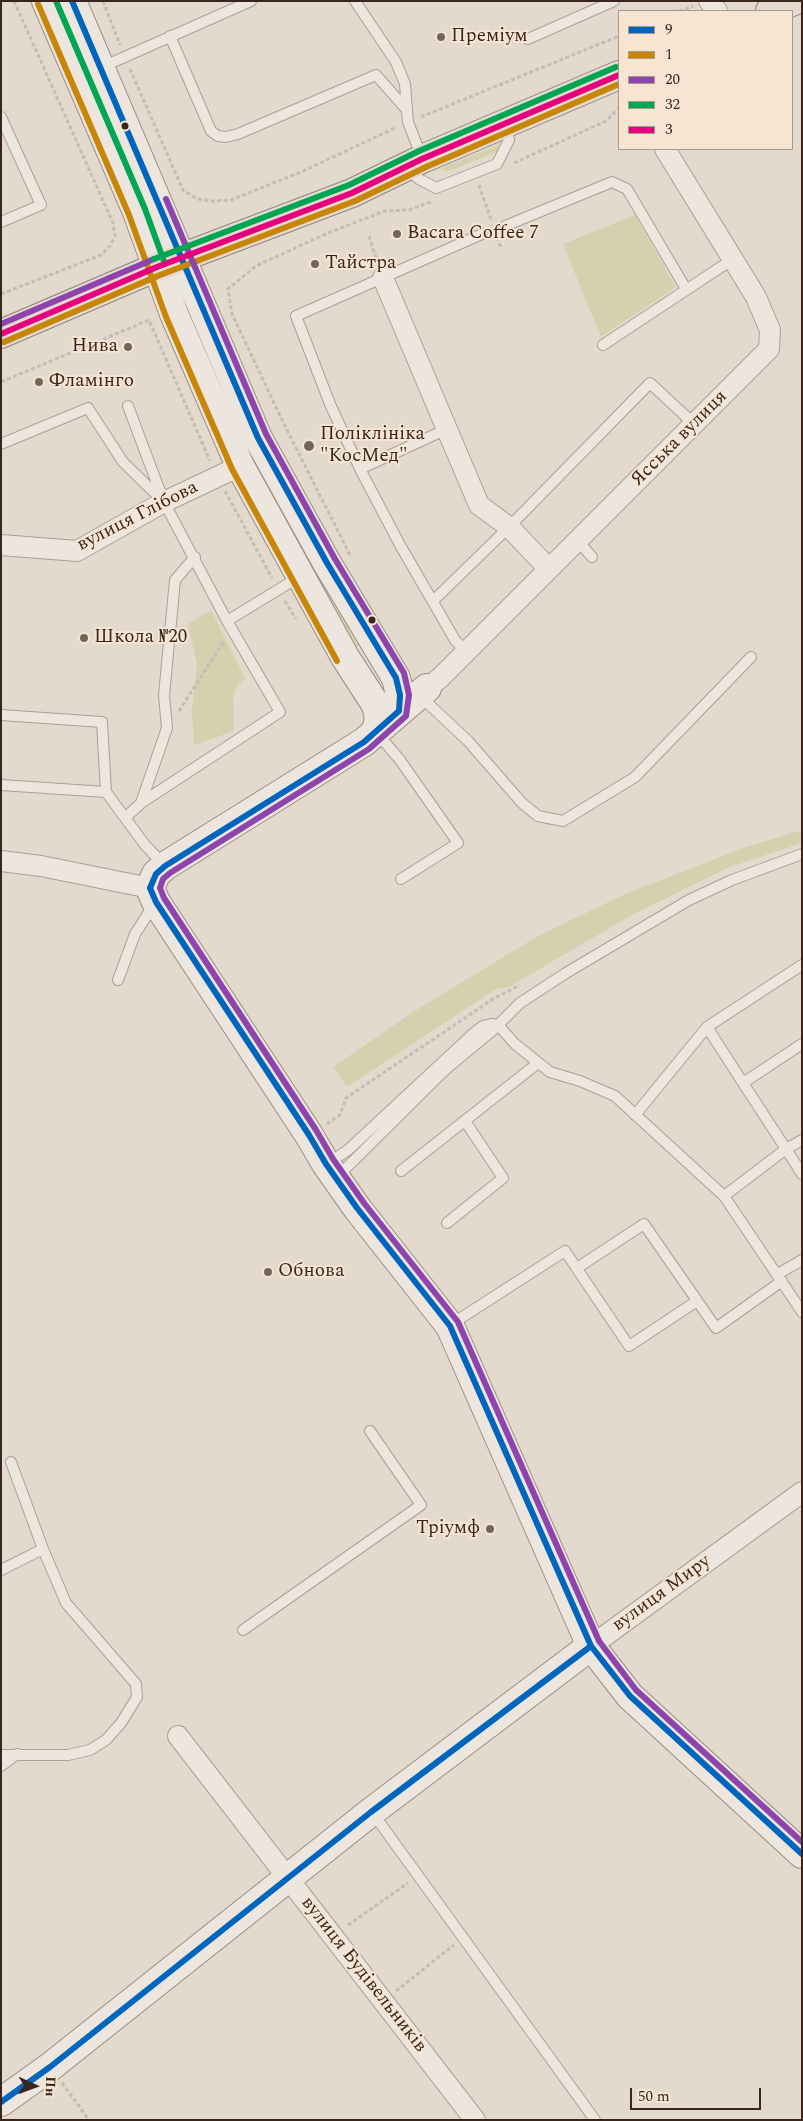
<!DOCTYPE html>
<meta charset="utf-8">
<style>
body{margin:0}
#map{position:relative;width:803px;height:2121px;overflow:hidden;background:#e4d9cd;font-family:Spectral,serif}
canvas{display:block}
.frame{position:absolute;inset:0;border:2px solid #38261e;pointer-events:none}
.legend{position:absolute;left:618px;top:10px;width:175px;height:140px;box-sizing:border-box;background:#f5e5d2;border:1px solid #a9998a;margin:0;padding:6px 9px;list-style:none;font-size:15px;color:#38261e}
.legend li{display:flex;align-items:center;gap:10px;height:25px}
.legend b{width:25px;border:1px solid #a9998a}
.north{position:absolute;left:10px;top:2061px;width:50px;height:50px;-webkit-text-stroke:4px #f5e5d2;paint-order:stroke;rotate:92deg;font-size:14px;font-weight:700;line-height:20px;text-align:center;color:#38261e}
.north::after{content:'';display:block;margin:auto;width:18px;height:22px;background:#38261e;clip-path:polygon(50% 0,100% 100%,50% 72%,0 100%)}
.scale{position:absolute;left:630px;top:2088px;width:131px;height:22px;box-sizing:border-box;border:2px solid #38261e;border-top:0;padding-left:6px;font-size:15px;line-height:18px;white-space:nowrap;color:#38261e;-webkit-text-stroke:4px #f5e5d2;paint-order:stroke}
</style>
<div id="map">
<canvas width="803" height="2121"></canvas>
<div class="frame"></div>
<ul class="legend">
<li><b style="height:6px;background:#0065bd"></b>9</li>
<li><b style="height:6px;background:#c78608"></b>1</li>
<li><b style="height:6px;background:#8e44ad"></b>20</li>
<li><b style="height:6px;background:#00a651"></b>32</li>
<li><b style="height:6px;background:#e5007d"></b>3</li>
</ul>
<div class="north">Пн</div>
<div class="scale">50 m</div>
</div>
<script>
const g = document.querySelector('canvas').getContext('2d');
g.lineJoin = 'round';
function fillPath(path, color) { g.fillStyle = color; g.fill(path, 'evenodd'); }
const toPath = rows => new Path2D(rows.map(r => 'M' + r).join(''));
function stroke(path, color, width, dash) { g.strokeStyle = color; g.lineWidth = width; g.lineCap = dash ? 'butt' : 'round'; g.setLineDash(dash || []); g.stroke(path); }
function label(font, color, halo, rows, align = 'center') {
  g.font = font + ' Spectral,serif'; g.lineWidth = 4; g.setLineDash([]); g.textBaseline = 'middle'; g.strokeStyle = halo; g.fillStyle = color; for (const [text, x, y, turn = 0] of rows) {
    g.save(); g.translate(x, y); g.rotate((+turn || 0) * Math.PI / 180); g.textAlign = isNaN(turn) ? turn : align; if (halo) g.strokeText(text, 0, 0); g.fillText(text, 0, 0); g.restore();
  }
}
fillPath(toPath([
 [503,143,504,146,497,152,447,172,440,169],
 [635,215,676,287,601,337,563,244],
 [215,363,362,644,356,647,309,569,245,448,209,366],
 [211,610,245,678,236,687,233,698,234,731,194,745,192,710,197,665,188,624],
 [802,830,802,843,727,868,630,916,509,987,496,989,347,1087,333,1067,413,1012,538,936,625,894,746,847]
]), '#d7d0af');
const lane = toPath([
 [355,1,396,62,405,84,408,122,422,158],
 [170,36,211,131,218,136,226,137,238,134,376,75,407,110],
 [528,39,614,1],
 [102,67,251,1],
 [1,117,41,205,1,222],
 [406,168,419,179,436,188,497,164,509,140,506,125],
 [505,226,612,182,627,189,686,289],
 [603,345,733,259],
 [1,444,88,408,123,462,161,499],
 [360,469,447,429],
 [578,541,592,557],
 [433,601,509,527,650,383,694,424],
 [227,621,299,577],
 [466,652,455,640,400,545,360,469,330,404,296,316,482,234],
 [419,695,468,741,522,803,538,816,563,821,635,777,751,657],
 [1,715,102,722,106,792],
 [377,733,400,760,458,843,401,879],
 [1,785,106,792,145,845,164,865],
 [141,803,167,728,164,695,175,580,195,557],
 [125,818,141,803,280,712,227,621,164,502,128,406],
 [118,980,135,934,155,903],
 [707,1027,743,1083,802,1044],
 [635,1115,707,1027,802,965],
 [802,1140,786,1149,802,1174],
 [327,1164,348,1150,475,1032,483,1026,491,1024,498,1025,515,1044,550,1072,580,1081,615,1096,724,1196,802,1312],
 [401,1171,538,1063],
 [336,1178,445,1070,492,1031,520,1003,566,973,689,900,732,880,802,854],
 [724,1196,786,1149,743,1083],
 [447,1223,503,1178,465,1121],
 [577,1268,644,1224,716,1328,782,1281],
 [778,1274,802,1260],
 [450,1325,565,1251,629,1346,697,1301],
 [1,1570,43,1549],
 [243,1630,421,1505,370,1431],
 [1,1755,68,1755,90,1750,106,1740,121,1723,137,1697,136,1684,66,1603,43,1549,11,1462],
 [1,1766,17,1754],
 [372,1812,595,2120]
]);
const street = toPath([
 [709,1,717,11],
 [383,278,479,505,509,527,549,569],
 [1,545,77,551,164,502,240,466],
 [427,688,440,678,769,349,770,330,756,297,665,149],
 [1,861,41,866,150,888],
 [591,1646,802,1492],
 [178,1736,475,2120]
]);
const secondary = toPath([
 [46,1,137,212,174,314,240,466,345,657,376,705,379,717,376,732],
 [72,1,258,438,327,563,396,678,400,695,399,711],
 [427,688,364,742,165,866,156,874,150,888,156,902,309,1135,326,1164,357,1208,450,1326,591,1646,630,1696,802,1854],
 [1,2102,50,2067,371,1812,591,1646]
]);
const primary = toPath([
 [770,11,794,1],
 [1,334,157,267,352,193,422,159,619,75]
]);
stroke(lane, '#a99f96', 12);
stroke(street, '#a99f96', 22);
stroke(secondary, '#998e86', 30);
stroke(primary, '#8f847d', 30);
stroke(toPath([
 [103,1,120,45],
 [679,11,693,6],
 [130,69,183,190,197,199,213,201,231,200,301,172,397,127],
 [421,117,619,36],
 [514,163,606,121,619,108],
 [479,185,492,222],
 [369,236,377,261],
 [497,237,501,248],
 [1,294,101,255,110,246,115,236,113,223,14,1],
 [1,382,149,320,210,461],
 [225,491,272,578],
 [350,555,284,424,232,314,228,289,256,266,328,233,385,211,409,210,433,201],
 [285,601,296,619],
 [179,711,224,641],
 [327,1124,340,1115,346,1098,493,999,520,985],
 [348,1925,408,1883],
 [396,1991,454,1945],
 [62,2083,89,2120]
]), '#c5bcb5', 3, [4, 2.5]);
stroke(lane, '#ece6de', 10);
stroke(street, '#ece6de', 20);
stroke(secondary, '#ece6de', 28);
stroke(primary, '#e4dad0', 28);
stroke(toPath([
 [72,1,258,438,327,563,396,678,400,695,399,711,364,742,165,866,156,874,150,888],
 [150,888,156,902,309,1135,326,1164,357,1208,450,1326,591,1646,630,1696,802,1854],
 [1,2102,50,2067,371,1812,591,1646]
]), '#0065bd', 6);
stroke(toPath([
 [38,4,129,215,166,317,232,469,337,661],
 [4,342,160,275,355,201,426,167,619,84]
]), '#c78608', 6);
stroke(toPath([
 [166,199,266,434,335,559,404,673,409,695,406,716,369,749,170,873,163,879,160,888,164,898,316,1130,333,1159,364,1203,458,1322,599,1641,636,1690,802,1842],
 [1,324,154,259]
]), '#8e44ad', 6);
stroke(toPath([
 [56,1,145,209,165,264],
 [154,259,349,185,419,151,616,67]
]), '#00a651', 6);
stroke(toPath([
 [1,334,157,267,352,193,422,159,619,75]
]), '#e5007d', 6);
for (const [x, y, r, color] of [
 [441,37,5,"#74655b"],
 [125,126,4.5,"#38261e"],
 [397,234,5,"#74655b"],
 [315,264,5,"#74655b"],
 [128,347,5,"#74655b"],
 [39,382,5,"#74655b"],
 [309,446,6,"#74655b"],
 [372,620,4.5,"#38261e"],
 [84,638,5,"#74655b"],
 [268,1272,5,"#74655b"],
 [490,1529,5,"#74655b"]
]) { const dot = new Path2D(); dot.arc(x, y, r, 0, 2 * Math.PI); g.fillStyle = color; g.fill(dot); stroke(dot, '#f5e5d2', 2); }
label('19px', '#38261e', '#f5e5d2', [
 ["Преміум",451,37],
 ["Bacara Coffee 7",407,234],
 ["Тайстра",325,264],
 ["Нива",118,347,"right"],
 ["Фламінго",49,382],
 ["Поліклініка",320,435],
 ["\"КосМед\"",320,457],
 ["Школа №20",94,638],
 ["Обнова",278,1272],
 ["Тріумф",480,1529,"right"]
], 'left');
label('19px', '#38261e', '#f5e5d2', [
 ["Ясська вулиця",680,439,-45],
 ["вулиця Глібова",138,517,-27],
 ["вулиця Миру",662,1594,-36],
 ["вулиця Будівельників",363,1975,52]
]);
</script>
